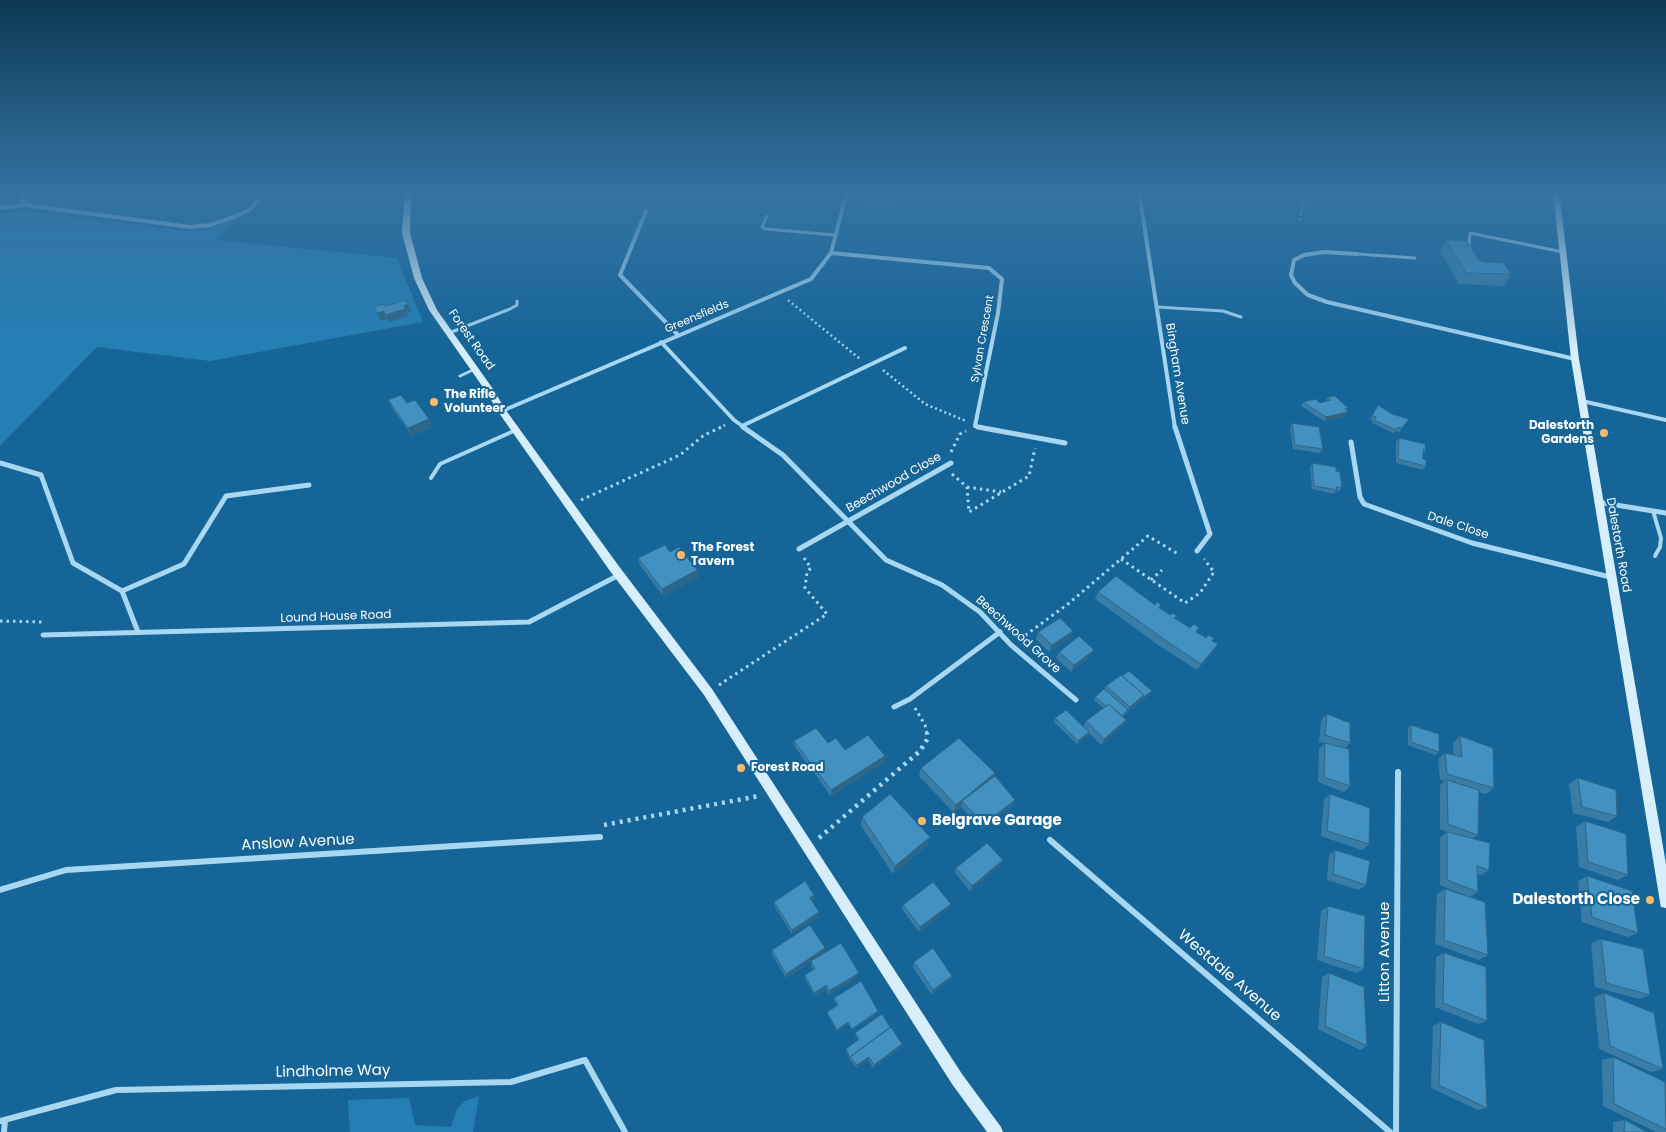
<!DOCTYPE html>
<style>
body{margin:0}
canvas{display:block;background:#156598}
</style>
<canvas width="1666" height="1132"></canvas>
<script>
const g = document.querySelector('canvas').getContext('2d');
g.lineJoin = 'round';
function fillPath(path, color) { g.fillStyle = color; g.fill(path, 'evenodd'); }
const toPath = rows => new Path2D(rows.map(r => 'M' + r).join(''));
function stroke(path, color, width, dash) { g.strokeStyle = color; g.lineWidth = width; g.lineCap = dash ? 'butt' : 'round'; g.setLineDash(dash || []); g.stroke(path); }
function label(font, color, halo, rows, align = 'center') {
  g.font = font + ' Poppins,sans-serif'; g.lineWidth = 4; g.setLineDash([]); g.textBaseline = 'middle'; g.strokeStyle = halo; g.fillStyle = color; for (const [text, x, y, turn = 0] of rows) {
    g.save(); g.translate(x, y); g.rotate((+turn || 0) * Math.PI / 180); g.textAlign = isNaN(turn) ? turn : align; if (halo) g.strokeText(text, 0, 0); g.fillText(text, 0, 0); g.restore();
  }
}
fillPath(toPath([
 [22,211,189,231,204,230,236,220,217,240,397,258,423,322,210,361,97,347,0,446,0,214],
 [479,1096,473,1132,350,1132,348,1100,409,1098,415,1125,451,1127,457,1109,465,1101]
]), '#247fb5');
stroke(toPath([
 [1300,191,1305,196,1300,220],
 [788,300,860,359],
 [883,370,925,404,966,421],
 [719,428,725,425]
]), '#a8d7f2', 2.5, [2, 3]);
stroke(toPath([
 [951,452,960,434,966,431],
 [952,474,967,487,969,512,1029,476,1035,448],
 [967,487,1001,492],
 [581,500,680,455,704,435,722,427],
 [1121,559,1185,603,1200,593,1214,572,1204,559],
 [1151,580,1162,570],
 [0,621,43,622],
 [1020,639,1068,604,1148,536,1178,554],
 [719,685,827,614,805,588,807,572,811,568,804,558],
 [915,708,925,725,927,734]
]), '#a8d7f2', 3, [2.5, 4]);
stroke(toPath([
 [604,825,759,796],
 [819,838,920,751,928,738,927,733]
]), '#a8d7f2', 4.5, [3, 5]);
stroke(toPath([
 [767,216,762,227,765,229,836,235],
 [1469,246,1470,233,1563,252],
 [1357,254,1415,258],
 [1157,307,1223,311,1241,317],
 [449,333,510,309,517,305,517,301],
 [460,376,475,369],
 [476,396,490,391]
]), '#a8d7f2', 3);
stroke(toPath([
 [431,478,440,464,516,430],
 [1653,511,1661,538,1660,547,1655,556]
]), '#a8d7f2', 4);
stroke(toPath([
 [25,191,22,198,25,205,190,227,210,225,234,217,251,209,267,191],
 [1139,191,1175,428],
 [718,193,719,191],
 [0,208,25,205],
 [646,211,620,275,678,335],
 [831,253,989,268,1002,279,998,313,975,426,984,428],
 [1357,254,1324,252,1304,255,1294,260,1291,275,1295,283,1308,295,1327,302,1575,359],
 [661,342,734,420,745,428],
 [1582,401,1666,420],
 [502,411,811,279,831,253,847,191],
 [742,426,905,348]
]), '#a8d7f2', 4);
stroke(toPath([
 [743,427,783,455,886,560,942,585,980,612,1011,645,1076,700],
 [978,427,1065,443],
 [1175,427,1210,534,1197,551],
 [1351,442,1360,497,1364,504,1472,543,1610,577],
 [0,463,41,475,73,563,122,591,138,632],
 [1597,502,1666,513],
 [799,549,951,463],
 [122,591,184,564,226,496,309,485],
 [43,635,529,622,619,575],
 [894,707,910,699,1000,632]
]), '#a8d7f2', 5);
stroke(toPath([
 [1050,840,1390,1132],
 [0,890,66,870,600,837],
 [0,1121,116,1090,511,1082,585,1060,625,1132],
 [4,1132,5,1120],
 [1396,1132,1398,772]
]), '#a8d7f2', 6);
fillPath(toPath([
 [405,191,411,191,410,233,422,278,437,310,493,389,505,409,618,565,712,689,962,1074,1001,1127,1003,1132,987,1132,952,1084,704,695,610,571,499,413,487,393,429,310,414,278,402,233,405,191],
 [1553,191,1559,191,1579,359,1666,864,1666,908,1661,907,1660,902,1571,359,1553,191]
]), '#d7eefc');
fillPath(toPath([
 [884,192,891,196,890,209,868,207,868,200],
 [1446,240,1479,260,1511,274,1504,286,1459,284,1440,251],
 [1328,397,1348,408,1345,416,1324,421,1301,406,1303,402,1320,403,1326,401],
 [388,400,407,403,432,427,412,436,392,408],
 [1378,405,1392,414,1409,419,1399,432,1396,431,1394,433,1372,423,1373,421,1370,419],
 [1292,423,1323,449,1320,453,1293,449,1290,427],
 [1399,438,1426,450,1423,454,1423,459,1426,466,1423,470,1396,463,1396,442],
 [1312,463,1342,488,1339,491,1336,491,1334,494,1312,489,1310,467],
 [670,552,697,570,699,577,663,596,640,565,638,558],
 [1098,592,1160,608,1190,628,1199,628,1197,632,1212,641,1214,651,1197,670,1161,647,1095,599],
 [1073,631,1071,637,1049,652,1036,639,1038,632],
 [1059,652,1091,656,1071,672,1056,658],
 [1106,686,1150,694,1122,717,1126,720,1123,726,1101,745,1089,733,1088,736,1077,744,1054,722,1055,718,1083,727,1086,721,1103,708,1094,700,1095,697,1104,689],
 [1327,714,1350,743,1345,748,1350,786,1344,792,1318,782,1319,749,1325,743,1319,742,1321,720],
 [1411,725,1439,752,1435,755,1408,745,1408,728],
 [1460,736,1494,788,1486,794,1478,792,1478,835,1472,839,1489,870,1481,875,1477,874,1478,892,1470,897,1488,955,1479,960,1435,944,1437,894,1445,889,1467,896,1440,885,1440,838,1447,832,1449,833,1440,829,1440,785,1445,781,1440,780,1438,759,1445,753,1454,755,1453,743],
 [794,741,828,743,884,762,831,796,795,747],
 [921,768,995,773,995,776,1013,805,982,829,961,807,954,813,919,776],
 [1578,778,1617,816,1608,822,1573,813,1569,784],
 [1330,794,1369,844,1362,850,1321,836,1324,799],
 [862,817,928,845,893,874,861,826],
 [1585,821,1628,875,1618,880,1579,867,1576,827],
 [1335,850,1366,885,1359,890,1327,880,1329,855],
 [1003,860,1001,865,970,891,955,873,956,868],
 [1587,876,1638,933,1628,937,1582,922,1578,881],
 [815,900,812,902,819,912,819,916,792,934,775,907,774,902],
 [951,904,949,908,919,932,902,909,903,905],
 [1328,906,1364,969,1356,973,1317,960,1321,911],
 [1601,939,1650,995,1639,999,1595,987,1591,943],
 [772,950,825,952,786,978,772,954],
 [1444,953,1487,1021,1478,1024,1435,1007,1436,957],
 [811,961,859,973,858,977,829,995,826,989,815,996,805,979,805,975,813,969,811,966],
 [914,962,952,976,951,980,931,994,913,967],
 [1329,973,1367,1046,1360,1050,1318,1029,1322,977],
 [1604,993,1663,1069,1651,1072,1599,1049,1594,997],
 [834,998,878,1011,878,1013,852,1030,848,1024,837,1032,827,1014,827,1012,837,1005,834,1000],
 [1441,1022,1487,1108,1478,1110,1431,1088,1433,1026],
 [855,1033,901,1047,873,1068,868,1060,857,1068,850,1060,846,1051,846,1049,858,1040,855,1035],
 [1613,1057,1666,1086,1666,1132,1656,1132,1603,1106,1602,1060],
 [1625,1120,1647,1132,1613,1132,1613,1122]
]), '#397da6');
fillPath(toPath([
 [408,304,411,312,407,313,408,316,388,322,387,319,381,321,377,313],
 [1348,412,1345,416,1324,421,1326,417],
 [429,419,432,427,412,436,408,428],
 [697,570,699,577,663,596,662,589],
 [1073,631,1071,637,1049,652,1052,645],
 [1218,644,1214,651,1197,670,1201,664],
 [1094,650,1091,656,1071,672,1074,665],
 [1152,691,1150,694,1126,714,1130,707,1144,695],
 [1126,720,1123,726,1101,745,1104,739],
 [1089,732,1088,736,1077,744,1078,741],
 [885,756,884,762,831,796,831,790],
 [995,773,993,781,962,801,961,807,954,813,956,805],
 [1015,800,1013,805,982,829,984,824],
 [930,837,928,845,893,874,895,866],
 [1003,860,1001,865,970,891,972,886],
 [814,895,815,900,810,903,810,898],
 [951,904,949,908,919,932,920,927],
 [819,912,819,916,792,934,792,930],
 [825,948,825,952,786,978,786,974],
 [859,973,858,977,829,995,829,991],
 [952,976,951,980,931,994,933,990],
 [826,985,826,989,815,996,814,993],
 [878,1011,878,1013,852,1030,852,1029],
 [848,1022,848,1024,837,1032,837,1030],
 [902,1044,901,1047,873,1068,874,1065],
 [869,1057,868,1060,857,1068,857,1065]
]), '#2e6687');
const building = toPath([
 [871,191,883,192,891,196,890,202,868,200,871,191],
 [1446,240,1467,241,1479,260,1484,262,1504,263,1511,274,1466,273,1446,240],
 [406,300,408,304,404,306,405,309,385,315,384,311,377,313,374,307,384,304,385,306,406,300],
 [401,395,407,403,415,400,429,419,408,428,388,400,401,395],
 [1335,396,1348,408,1345,409,1348,412,1326,417,1303,402,1316,399,1320,403,1331,400,1328,397,1335,396],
 [1378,405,1392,414,1409,419,1402,428,1398,427,1396,430,1374,420,1376,417,1372,416,1378,405],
 [1292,423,1319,427,1323,449,1295,445,1292,423],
 [1399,438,1425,444,1426,450,1423,449,1423,459,1426,460,1426,466,1398,459,1399,438],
 [1312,463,1336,467,1336,471,1340,472,1342,488,1336,487,1337,490,1314,486,1312,463],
 [665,545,670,552,679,547,697,570,662,589,638,558,665,545],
 [1116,576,1155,605,1157,602,1161,605,1159,608,1170,615,1173,613,1177,616,1174,618,1190,628,1194,624,1199,628,1196,632,1206,638,1208,635,1214,638,1212,641,1218,644,1201,664,1165,640,1098,592,1116,576],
 [1060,618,1073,631,1052,645,1038,632,1060,618],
 [1079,636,1094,650,1074,665,1059,652,1079,636],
 [1129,671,1152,691,1142,698,1144,695,1122,676,1129,671],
 [1121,675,1144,695,1130,707,1106,686,1121,675],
 [1104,689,1128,710,1121,716,1109,704,1106,706,1095,697,1104,689],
 [1109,704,1126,720,1104,739,1086,721,1109,704],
 [1066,710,1089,732,1078,741,1055,718,1066,710],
 [1327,714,1350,723,1350,743,1325,735,1327,714],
 [1411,725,1439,734,1439,752,1411,742,1411,725],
 [816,728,828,743,836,738,845,750,868,735,885,756,831,790,794,741,816,728],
 [1460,736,1493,748,1494,788,1447,774,1445,753,1462,757,1460,736],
 [959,738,995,773,956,805,921,768,959,738],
 [1325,743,1349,749,1350,786,1324,777,1325,743],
 [995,776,1015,800,984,824,962,801,995,776],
 [1578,778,1616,790,1617,816,1582,807,1578,778],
 [1447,780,1479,790,1478,835,1448,824,1447,780],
 [890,794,930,837,895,866,862,817,890,794],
 [1330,794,1370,808,1369,844,1327,831,1330,794],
 [1585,821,1626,834,1628,875,1588,862,1585,821],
 [1447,832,1490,843,1489,870,1477,866,1478,892,1447,880,1447,832],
 [987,843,1003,860,972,886,956,868,987,843],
 [1335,850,1370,861,1366,885,1333,874,1335,850],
 [1587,876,1632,891,1638,933,1592,917,1587,876],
 [805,881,814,895,810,898,819,912,792,930,774,902,805,881],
 [933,882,951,904,920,927,903,905,933,882],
 [1445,889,1485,902,1488,955,1444,940,1445,889],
 [1328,906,1365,916,1364,969,1324,956,1328,906],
 [810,925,825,948,786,974,772,950,810,925],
 [1601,939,1643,949,1650,995,1606,983,1601,939],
 [841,943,859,973,829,991,826,985,814,993,805,975,815,969,811,961,841,943],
 [933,948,952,976,933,990,914,962,933,948],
 [1444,953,1486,967,1487,1021,1443,1003,1444,953],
 [1329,973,1364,987,1367,1046,1325,1026,1329,973],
 [861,981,878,1011,852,1029,848,1022,837,1030,827,1012,838,1005,834,998,861,981],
 [1604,993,1654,1013,1663,1069,1610,1046,1604,993],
 [882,1014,890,1027,850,1057,850,1058,846,1049,859,1039,855,1033,882,1014],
 [1441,1022,1484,1040,1487,1108,1439,1085,1441,1022],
 [891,1027,902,1044,874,1065,869,1057,857,1065,850,1057,891,1027],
 [1613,1057,1665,1082,1666,1129,1614,1104,1613,1057],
 [1625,1120,1647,1132,1624,1132,1625,1120]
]);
fillPath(building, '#4291c1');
stroke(building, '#2e6687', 1);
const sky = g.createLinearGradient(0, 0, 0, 350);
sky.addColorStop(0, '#0c3854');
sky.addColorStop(0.55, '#3573a2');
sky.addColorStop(1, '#3573a200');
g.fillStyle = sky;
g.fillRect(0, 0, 1666, 350);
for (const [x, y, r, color] of [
 [434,402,5,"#ffba69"],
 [1604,433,5,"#ffba69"],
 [681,555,5,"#ffba69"],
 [741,768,5,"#ffba69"],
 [922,821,5,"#ffba69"],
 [1650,900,5,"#ffba69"]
]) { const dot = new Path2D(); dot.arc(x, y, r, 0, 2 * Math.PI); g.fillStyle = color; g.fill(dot); stroke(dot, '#156598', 2); }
label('11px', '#fff', '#156598', [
 ["Greensfields",697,317,-23],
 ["Sylvan Crescent",983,339,-80]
]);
label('12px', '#fff', '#156598', [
 ["Forest Road",471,340,55],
 ["Bingham Avenue",1177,374,81],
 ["Beechwood Close",894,483,-30],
 ["Dale Close",1458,526,18],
 ["Dalestorth Road",1618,545,80],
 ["Lound House Road",336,617,-2],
 ["Beechwood Grove",1018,635,42]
]);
label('bold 12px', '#fff', '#156598', [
 ["The Rifle",444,395],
 ["Volunteer",444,409],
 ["Dalestorth",1594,426,"right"],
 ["Gardens",1594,440,"right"],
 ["The Forest",691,548],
 ["Tavern",691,562],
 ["Forest Road",751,768]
], 'left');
label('bold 15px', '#fff', '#156598', [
 ["Belgrave Garage",932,821],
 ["Dalestorth Close",1640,900,"right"]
], 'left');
label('15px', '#fff', '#156598', [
 ["Anslow Avenue",298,843,-3],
 ["Litton Avenue",1385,952,-90],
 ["Westdale Avenue",1229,976,41],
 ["Lindholme Way",333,1072,-1]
]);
</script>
